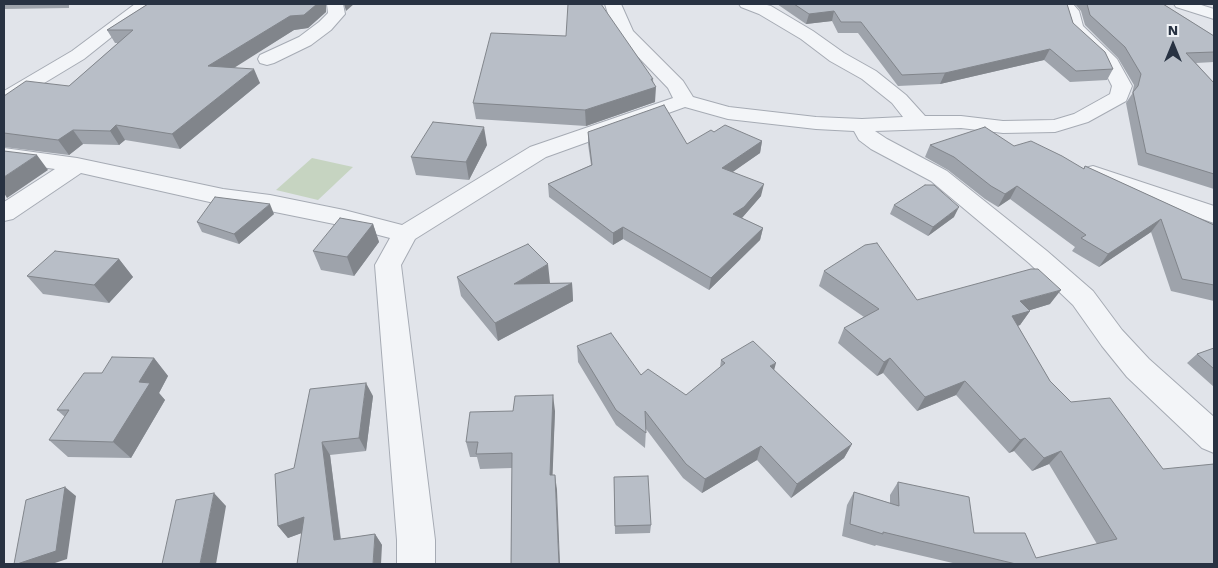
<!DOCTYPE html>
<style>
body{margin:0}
#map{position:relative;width:1218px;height:568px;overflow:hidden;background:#e1e4ea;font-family:"Work Sans",sans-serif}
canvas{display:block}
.frame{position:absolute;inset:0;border:5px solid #283242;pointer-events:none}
.north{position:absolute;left:1148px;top:20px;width:50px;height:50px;-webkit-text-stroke:4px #f0f3f7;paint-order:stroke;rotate:0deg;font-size:14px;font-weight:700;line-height:20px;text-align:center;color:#283242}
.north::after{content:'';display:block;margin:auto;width:18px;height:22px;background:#283242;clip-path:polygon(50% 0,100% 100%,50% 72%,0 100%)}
</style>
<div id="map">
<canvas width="1218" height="568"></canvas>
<div class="frame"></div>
<div class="north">N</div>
</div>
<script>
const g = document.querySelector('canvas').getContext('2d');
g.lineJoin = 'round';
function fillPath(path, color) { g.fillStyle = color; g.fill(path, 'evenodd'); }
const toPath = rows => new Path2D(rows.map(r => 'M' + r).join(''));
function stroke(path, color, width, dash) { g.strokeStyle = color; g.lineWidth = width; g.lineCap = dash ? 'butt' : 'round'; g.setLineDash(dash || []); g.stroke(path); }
fillPath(toPath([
 [312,158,353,167,318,200,276,190]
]), '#c6d4c1');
const minor = toPath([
 [135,4,153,4,84,59,11,103,4,105,4,91,72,51,135,4],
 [327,4,343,4,345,14,331,30,311,45,274,63,267,65,260,63,258,59,260,55,299,37,319,22,328,13,327,4],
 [605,4,621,4,633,31,683,81,693,97,729,107,816,117,862,119,903,117,892,103,862,79,830,61,801,39,759,14,741,7,739,4,763,4,771,6,813,31,844,53,876,71,906,95,925,116,961,116,1003,121,1054,120,1074,114,1110,94,1112,86,1100,62,1069,32,1063,12,1056,4,1073,4,1079,11,1083,26,1117,59,1132,86,1126,101,1088,122,1055,132,1003,133,961,128,875,131,887,139,947,171,1047,251,1093,291,1122,330,1149,359,1214,417,1214,453,1202,448,1127,377,1102,346,1073,305,1029,263,931,181,871,149,859,140,854,131,816,129,728,119,685,107,546,157,415,239,401,265,435,540,435,564,397,564,397,540,375,265,390,238,344,226,270,211,223,205,81,173,13,219,4,221,4,202,55,169,4,162,4,148,77,158,223,189,270,195,344,210,402,225,530,147,673,98,668,88,620,38,611,24,605,4],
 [1174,4,1198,4,1214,9,1214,19,1176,7,1174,4],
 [1093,166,1214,206,1214,223,1085,178,1081,173,1085,168,1093,166]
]);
stroke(minor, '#a6abb4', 2);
fillPath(minor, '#f3f5f8');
fillPath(toPath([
 [4,4,69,4,69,8,4,9],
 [148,4,326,4,326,12,308,28,294,30,234,67,260,83,180,149,125,140,119,145,83,144,69,155,4,147,4,96,69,86,118,43,115,43,107,30],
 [777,4,1067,4,1073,23,1113,69,1107,80,1070,82,1044,60,940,84,898,86,858,33,838,33,832,21,806,24],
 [1075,4,1163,4,1214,36,1214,62,1196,63,1214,83,1214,189,1138,165,1126,103,1132,94,1134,85,1118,58,1085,25,1081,11],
 [653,79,655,102,586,126,476,119,473,103],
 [588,132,687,144,714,132,762,141,760,153,732,172,761,196,742,218,763,228,760,240,709,290,623,239,613,245,549,197,548,184,591,165,588,144],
 [487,145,469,180,416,175,411,157],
 [930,145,1014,146,1083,169,1085,166,1214,225,1214,301,1171,291,1151,232,1099,267,1072,251,1075,247,1010,199,998,207,985,199,948,170,925,157],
 [894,205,954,217,928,236,890,214],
 [274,214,239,244,202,232,197,222],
 [373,224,379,242,354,276,321,270,313,251],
 [119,259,133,277,109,303,43,294,27,276],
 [824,271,917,300,1050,304,1030,310,1030,311,1020,325,1018,326,1050,381,1214,564,957,564,876,545,875,546,842,536,847,505,854,492,890,503,890,495,898,482,974,533,1036,558,1097,544,1049,464,1032,471,1014,451,1009,453,956,395,917,411,883,373,877,376,838,343,844,328,864,317,819,286],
 [457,277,550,283,548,283,572,283,573,301,498,341,461,296],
 [577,346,686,395,720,368,721,360,774,370,852,444,844,458,791,498,757,460,702,493,683,478,646,429,645,448,616,425,578,362],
 [1214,348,1214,387,1187,363,1197,354],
 [154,358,168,376,159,393,165,400,131,458,68,457,49,440,65,417,57,410,102,373],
 [373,396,366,451,330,455,341,539,375,534,382,545,301,533,288,538,278,526,294,468],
 [555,411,552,475,557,490,511,564,512,468,480,469,477,457,470,457,466,442],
 [614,477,651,525,650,533,615,534]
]), '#9ea3ab');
fillPath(toPath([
 [317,4,326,4,326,12,308,28,294,30,215,80,208,66,290,16],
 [344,4,354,4,346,11],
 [834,11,832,21,806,24,809,14],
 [1050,49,1044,60,940,84,945,73],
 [254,69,260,83,180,149,172,134],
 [656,87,655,102,586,126,585,110],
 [116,125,125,140,119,145,110,131],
 [484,127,487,145,469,180,466,162],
 [73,130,83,144,69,155,58,140],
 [762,141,760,153,720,181,722,168],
 [37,155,48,170,7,198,4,193,4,177],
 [764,184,761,196,741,219,733,214],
 [1017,186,1010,199,998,207,1005,194],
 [270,204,274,214,239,244,234,234],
 [959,207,954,217,928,236,933,227],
 [1161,219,1151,232,1099,267,1108,254],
 [373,224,379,242,354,276,347,257],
 [623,227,623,239,613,245,613,233],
 [763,228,760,240,709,290,711,278],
 [119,259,133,277,109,303,94,285],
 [548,264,550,283,517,302,514,284],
 [572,283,573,301,498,341,495,323],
 [1061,290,1050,304,1011,316,1020,301],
 [1030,311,1020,325,1003,330,1012,316],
 [154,358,168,376,159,393,165,400,131,458,113,442,139,382],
 [890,358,883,373,877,376,884,362],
 [776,363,772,378,770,366],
 [965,381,956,395,917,411,925,397],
 [366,383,373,396,366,451,359,438],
 [553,395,555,411,552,490,550,475],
 [1025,438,1014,451,1009,453,1020,440],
 [322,442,330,455,342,551,334,540],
 [852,444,844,458,791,498,797,484],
 [761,446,757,460,702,493,705,479],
 [1061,451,1049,464,1032,471,1044,458],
 [555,475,557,490,560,564,559,564],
 [65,487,76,496,67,559,52,564,17,564],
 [214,493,226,506,216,564,200,564],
 [304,517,313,529,288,538,278,526],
 [375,534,382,545,381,564,373,564]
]), '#81858b');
const building = toPath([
 [148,4,317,4,304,15,290,16,208,66,254,69,172,134,116,125,110,131,73,130,58,140,4,133,4,96,26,81,69,86,133,30,107,30,148,4],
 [568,4,601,4,653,79,651,79,656,87,585,110,473,103,491,33,566,36,568,4],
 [794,4,1067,4,1073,23,1105,52,1113,69,1076,71,1050,49,945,73,902,75,861,22,841,22,834,11,809,14,794,4],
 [1087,4,1163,4,1214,36,1214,52,1186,53,1214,83,1214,174,1146,153,1133,92,1138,86,1141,74,1125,47,1090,15,1087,4],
 [664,105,687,144,711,130,714,132,725,125,762,141,722,168,764,184,744,207,733,214,763,228,711,278,623,227,613,233,548,184,592,165,588,132,664,105],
 [433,122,484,127,466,162,411,157,433,122],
 [985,127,1014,146,1031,141,1062,156,1084,169,1085,166,1214,225,1214,285,1182,279,1161,219,1108,254,1081,238,1086,235,1017,186,1005,194,991,186,954,157,930,145,985,127],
 [4,151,37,155,4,177,4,151],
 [925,185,934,185,959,207,933,227,894,205,925,185],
 [215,197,270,204,234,234,197,222,215,197],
 [340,218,373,224,347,257,313,251,340,218],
 [877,243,917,300,1031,269,1038,269,1061,290,1020,301,1030,311,1012,316,1050,381,1071,402,1110,398,1163,469,1214,464,1214,564,1016,564,883,532,883,534,850,524,854,492,899,506,898,482,969,497,974,533,1025,533,1036,558,1117,539,1061,451,1044,458,1025,438,1020,440,965,381,925,397,890,358,884,362,844,328,879,309,824,271,865,245,877,243],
 [528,244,548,264,514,284,572,283,495,323,457,277,528,244],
 [55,251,119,259,94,285,27,276,55,251],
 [611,333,641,375,648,369,686,395,725,363,721,360,753,341,776,363,770,366,852,444,797,484,761,446,705,479,686,464,645,411,646,433,616,410,577,346,611,333],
 [1214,348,1214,369,1197,354,1214,348],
 [112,357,154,358,139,382,150,383,113,442,49,440,69,410,57,410,84,373,102,373,112,357],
 [366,383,359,438,322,442,334,540,375,534,373,564,297,564,304,517,278,526,275,474,294,468,310,389,366,383],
 [553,395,550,475,555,475,559,564,588,564,500,564,511,564,512,453,476,454,478,442,466,442,470,412,513,411,515,396,553,395],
 [648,476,651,525,615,526,614,477,648,476],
 [65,487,56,551,17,564,14,564,26,500,65,487],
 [214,493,200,564,162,564,176,500,214,493]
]);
fillPath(building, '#b8bec7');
stroke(building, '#81858b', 1);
</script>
